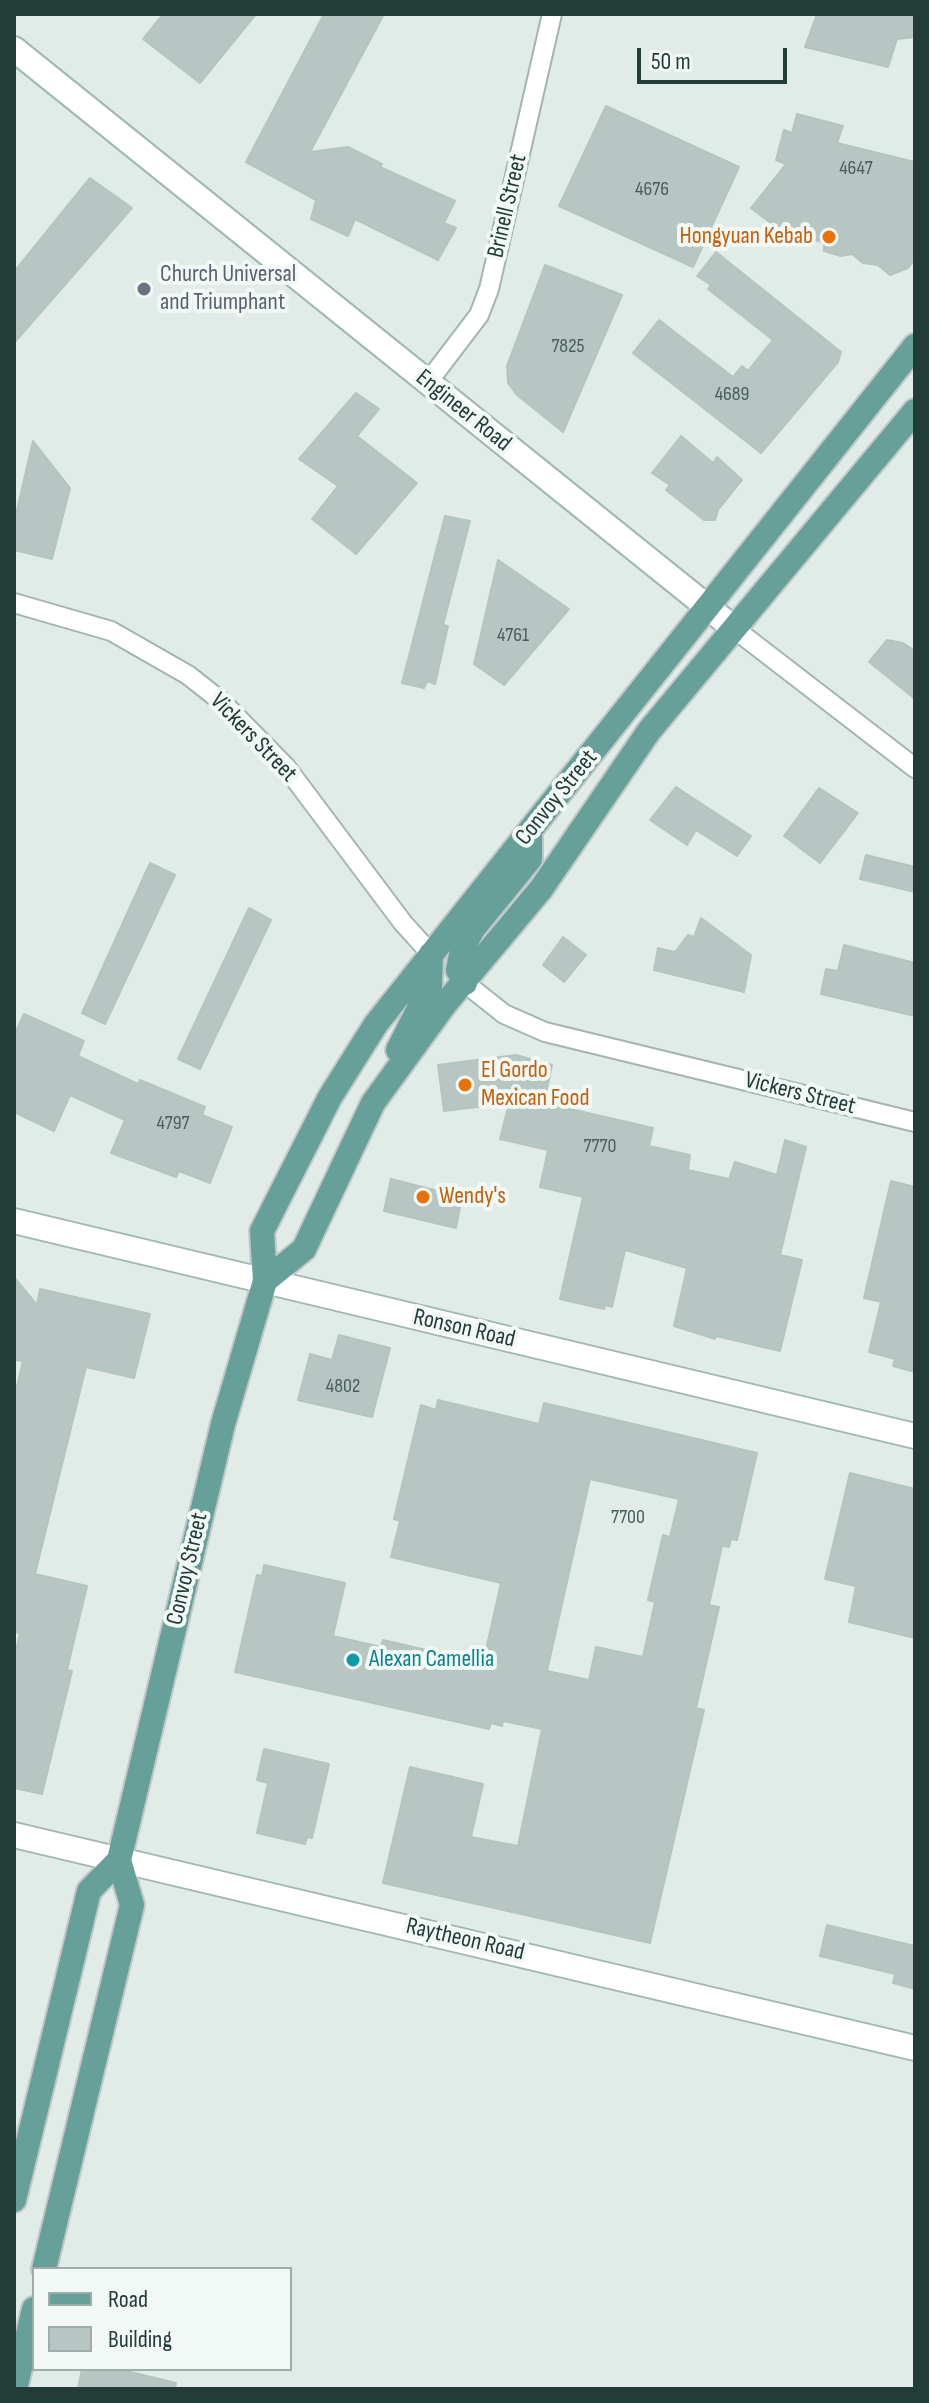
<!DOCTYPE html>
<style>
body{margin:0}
#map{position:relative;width:929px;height:2403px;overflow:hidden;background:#e1ece8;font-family:"Sofia Sans Condensed",sans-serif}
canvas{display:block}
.frame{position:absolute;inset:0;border:16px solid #223c38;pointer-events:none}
.legend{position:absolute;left:32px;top:2267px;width:260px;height:104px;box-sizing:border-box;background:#f2f8f6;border:2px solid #9fadaa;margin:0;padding:10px 14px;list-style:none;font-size:24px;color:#223c38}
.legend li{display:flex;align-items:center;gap:16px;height:40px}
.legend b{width:40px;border:2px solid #9fadaa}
.scale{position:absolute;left:637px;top:48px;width:150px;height:36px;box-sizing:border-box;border:4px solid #223c38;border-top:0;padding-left:10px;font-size:24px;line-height:28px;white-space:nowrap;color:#223c38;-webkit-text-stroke:6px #f2f8f6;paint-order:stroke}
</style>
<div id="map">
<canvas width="929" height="2403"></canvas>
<div class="frame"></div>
<ul class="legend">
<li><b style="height:10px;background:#66a098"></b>Road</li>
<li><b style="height:22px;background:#b7c6c2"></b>Building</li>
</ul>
<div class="scale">50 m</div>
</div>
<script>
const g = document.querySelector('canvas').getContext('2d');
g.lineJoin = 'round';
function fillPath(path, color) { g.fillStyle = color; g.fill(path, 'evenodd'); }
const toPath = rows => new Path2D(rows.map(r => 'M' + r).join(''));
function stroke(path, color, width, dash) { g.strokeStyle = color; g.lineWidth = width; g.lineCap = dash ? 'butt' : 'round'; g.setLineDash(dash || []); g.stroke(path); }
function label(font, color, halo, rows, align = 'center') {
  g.font = font + ' "Sofia Sans Condensed",sans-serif'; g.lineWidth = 8; g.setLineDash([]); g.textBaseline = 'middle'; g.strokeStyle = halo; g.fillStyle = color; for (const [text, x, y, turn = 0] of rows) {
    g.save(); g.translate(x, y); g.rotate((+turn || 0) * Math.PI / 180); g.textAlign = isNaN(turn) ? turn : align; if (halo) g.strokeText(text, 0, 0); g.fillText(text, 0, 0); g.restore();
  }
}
const building = toPath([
 [163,14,256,14,200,83,143,39,163,14],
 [324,14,384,14,310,152,348,147,382,164,380,167,455,201,444,223,456,228,438,260,355,219,348,236,311,219,316,200,246,162,324,14],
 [817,14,915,14,915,37,897,39,888,67,805,47,817,14],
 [606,106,739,167,693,267,559,206,606,106],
 [797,114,843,126,837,143,915,162,915,259,908,268,890,275,878,265,863,263,852,254,841,256,824,251,824,242,799,237,799,231,776,227,751,208,786,164,776,160,784,130,792,133,797,114],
 [90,178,132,208,14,343,14,272,90,178],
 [716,252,841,352,838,362,761,453,633,353,659,320,733,377,742,366,748,371,773,340,708,289,711,285,697,276,716,252],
 [545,265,622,295,563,432,517,395,508,383,507,366,545,265],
 [356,393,379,409,357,436,417,483,356,554,312,519,338,486,299,459,356,393],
 [681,436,713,463,717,457,742,480,718,510,715,520,704,520,666,490,670,485,652,473,681,436],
 [33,441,70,488,52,559,14,550,14,523,33,441],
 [445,516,470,521,443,625,448,626,435,684,427,681,424,688,402,683,445,516],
 [498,560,569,609,504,685,474,664,498,560],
 [887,640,903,643,915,651,915,699,869,662,887,640],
 [676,787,751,836,737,856,696,830,687,845,650,820,676,787],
 [819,788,858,813,820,863,784,836,819,788],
 [866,855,915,867,915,892,860,879,866,855],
 [150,863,175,875,105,1024,82,1013,150,863],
 [249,908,271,920,200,1069,178,1059,249,908],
 [701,918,751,955,744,992,654,970,658,948,675,952,688,935,694,937,701,918],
 [563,937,586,955,564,982,543,965,563,937],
 [844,945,915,963,915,1016,821,994,826,969,838,971,844,945],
 [24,1014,84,1041,78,1056,138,1084,140,1080,205,1107,202,1115,232,1127,210,1183,179,1171,176,1177,111,1153,125,1120,70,1095,54,1131,14,1112,14,1036,24,1014],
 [516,1055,552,1065,544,1103,653,1128,649,1146,690,1155,688,1170,729,1179,735,1162,777,1175,785,1140,806,1147,780,1255,802,1260,780,1351,716,1336,715,1339,674,1326,687,1268,625,1250,612,1307,605,1305,604,1309,560,1299,583,1197,540,1187,548,1150,500,1139,509,1103,444,1111,438,1065,516,1055],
 [391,1179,462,1197,456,1228,384,1211,391,1179],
 [891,1181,915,1187,915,1372,893,1366,895,1359,869,1352,881,1302,864,1298,891,1181],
 [14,1277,37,1305,40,1289,150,1314,134,1378,86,1367,35,1574,87,1586,67,1670,72,1671,42,1794,14,1788,14,1659,20,1633,14,1632,14,1399,23,1361,14,1360,14,1277],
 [339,1335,390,1348,372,1417,298,1400,310,1354,332,1360,339,1335],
 [438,1400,539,1424,544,1403,757,1453,737,1540,731,1539,729,1547,722,1546,709,1605,719,1607,696,1708,704,1710,650,1943,383,1883,410,1767,483,1784,471,1837,518,1846,542,1729,503,1721,502,1726,491,1723,489,1729,235,1672,257,1575,262,1576,264,1565,345,1583,333,1636,381,1647,383,1640,483,1663,501,1583,391,1557,400,1521,394,1519,421,1405,436,1410,438,1400],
 [590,1479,679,1499,670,1537,663,1535,648,1600,655,1602,643,1657,596,1647,589,1680,547,1671,590,1479],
 [850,1473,915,1489,915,1638,849,1622,856,1586,825,1579,850,1473],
 [264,1749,329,1764,312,1838,307,1837,305,1844,257,1833,268,1783,257,1780,264,1749],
 [827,1925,915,1946,915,1989,893,1983,895,1974,820,1956,827,1925],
 [82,2369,118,2369,176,2383,175,2389,78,2389,82,2369]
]);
fillPath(building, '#b7c6c2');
stroke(building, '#b4c5c0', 2);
const street = toPath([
 [428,382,479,315,489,289,552,14],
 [14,603,111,631,188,675,221,701,286,767,403,923,431,954],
 [736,630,915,768],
 [465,983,504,1014,545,1032,915,1122]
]);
const secondary = toPath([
 [14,49,736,630],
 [14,1221,915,1436],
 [14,1835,915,2048]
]);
const primary = toPath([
 [465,983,458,970,462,950,473,929,530,859,530,831],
 [398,1050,430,987,431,954],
 [265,1281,304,1249,373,1103,445,1004,541,889,649,731,915,411],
 [14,2200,89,1891,119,1860],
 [44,2269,132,1905,119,1860,223,1424,265,1281,262,1231,330,1097,376,1024,915,346],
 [15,2389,34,2309]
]);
stroke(street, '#a4b4b0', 22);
stroke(secondary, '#a0b7b2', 28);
stroke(primary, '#c1c8c7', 28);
stroke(street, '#fff', 18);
stroke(secondary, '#fff', 24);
stroke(primary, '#66a098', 24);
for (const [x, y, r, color] of [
 [829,237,8,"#e8710a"],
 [144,289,8,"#6b7280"],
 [465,1085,8,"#e8710a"],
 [423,1197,8,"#e8710a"],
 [353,1660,8,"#0f9aa8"]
]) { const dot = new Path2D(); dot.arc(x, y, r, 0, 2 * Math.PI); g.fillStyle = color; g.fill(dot); stroke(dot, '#f2f8f6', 3); }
label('20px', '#475e5a', null, [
 ["4647",856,169],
 ["4676",652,190],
 ["7825",568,347],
 ["4689",732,395],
 ["4761",513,636],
 ["4797",173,1124],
 ["7770",600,1147],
 ["4802",343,1387],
 ["7700",628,1518]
]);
label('24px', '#223c38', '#f2f8f6', [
 ["Brinell Street",508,206,-77],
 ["Engineer Road",463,411,39],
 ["Vickers Street",253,738,46],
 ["Convoy Street",557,798,-51],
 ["Vickers Street",800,1094,14],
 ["Ronson Road",464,1329,13],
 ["Convoy Street",188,1569,-77],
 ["Raytheon Road",465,1940,13]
]);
label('24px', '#c56008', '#f2f8f6', [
 ["Hongyuan Kebab",813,237,"right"],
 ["El Gordo",481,1071],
 ["Mexican Food",481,1099],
 ["Wendy's",439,1197]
], 'left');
label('24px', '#5b616d', '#f2f8f6', [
 ["Church Universal",160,275],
 ["and Triumphant",160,303]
], 'left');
label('24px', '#0d838f', '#f2f8f6', [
 ["Alexan Camellia",369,1660]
], 'left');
</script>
